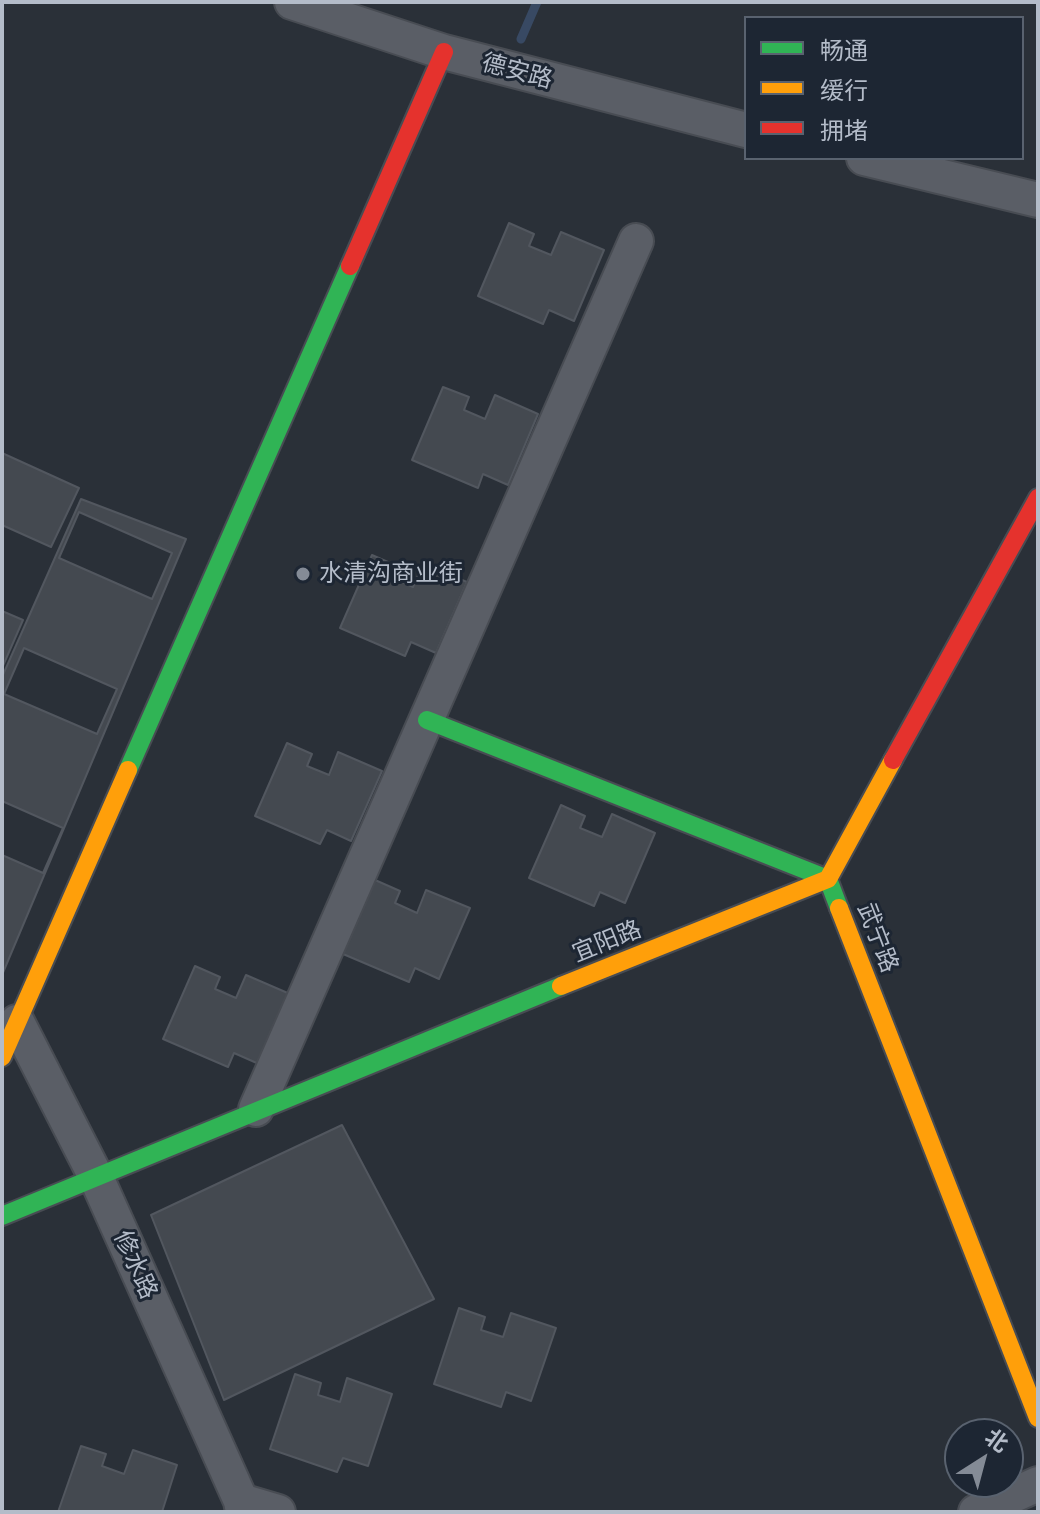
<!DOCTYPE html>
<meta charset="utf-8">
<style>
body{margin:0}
#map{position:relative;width:1040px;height:1514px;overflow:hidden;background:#2a3038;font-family:"PT Sans","Noto Sans SC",sans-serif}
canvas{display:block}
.frame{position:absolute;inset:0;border:4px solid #b4bcc9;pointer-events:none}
.legend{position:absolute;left:744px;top:16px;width:280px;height:144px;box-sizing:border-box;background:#1d2633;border:2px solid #59626f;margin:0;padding:10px 14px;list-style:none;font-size:24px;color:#b4bcc9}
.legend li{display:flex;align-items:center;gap:16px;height:40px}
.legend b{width:40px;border:2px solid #59626f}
.north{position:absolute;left:944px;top:1418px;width:80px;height:80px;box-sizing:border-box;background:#1d2633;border:2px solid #59626f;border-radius:50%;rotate:36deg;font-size:22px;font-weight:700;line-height:32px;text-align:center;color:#b4bcc9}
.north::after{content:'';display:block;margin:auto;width:28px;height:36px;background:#848b96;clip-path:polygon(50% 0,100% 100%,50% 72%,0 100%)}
</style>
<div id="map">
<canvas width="1040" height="1514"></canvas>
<div class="frame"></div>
<ul class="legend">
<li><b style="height:10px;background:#30b455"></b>畅通</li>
<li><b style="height:10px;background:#ff9f0a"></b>缓行</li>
<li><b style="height:10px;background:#e5322d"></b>拥堵</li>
</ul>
<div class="north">北</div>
</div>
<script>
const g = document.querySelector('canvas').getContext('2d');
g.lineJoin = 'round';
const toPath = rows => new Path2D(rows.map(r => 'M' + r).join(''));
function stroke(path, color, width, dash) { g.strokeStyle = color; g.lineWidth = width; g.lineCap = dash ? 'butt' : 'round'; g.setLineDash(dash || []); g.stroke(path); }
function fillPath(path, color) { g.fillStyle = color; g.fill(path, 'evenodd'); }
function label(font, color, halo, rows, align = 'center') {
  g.font = font + ' "PT Sans","Noto Sans SC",sans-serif'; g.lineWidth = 6; g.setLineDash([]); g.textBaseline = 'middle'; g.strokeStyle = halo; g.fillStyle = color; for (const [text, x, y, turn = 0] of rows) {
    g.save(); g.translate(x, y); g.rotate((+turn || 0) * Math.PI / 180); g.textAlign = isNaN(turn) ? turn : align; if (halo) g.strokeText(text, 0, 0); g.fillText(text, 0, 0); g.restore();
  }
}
stroke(toPath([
 [521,39,537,2]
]), '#384963', 9);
const building = toPath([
 [509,223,534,234,529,246,551,255,561,232,604,250,574,321,549,310,543,324,478,296,509,223],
 [443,387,469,397,464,410,485,419,495,395,538,414,508,485,483,474,478,488,412,460,443,387],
 [2,453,79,488,51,547,2,525,2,453],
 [81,499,186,539,2,975,2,677,81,499],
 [79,512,172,553,152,599,59,558,79,512],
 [372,555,397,566,392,577,413,587,423,564,467,582,436,653,411,642,405,656,340,628,372,555],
 [2,611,23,620,2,668,2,611],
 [24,648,117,689,97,734,4,694,24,648],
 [287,743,312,754,307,766,329,775,338,752,382,771,351,841,327,830,320,844,255,816,287,743],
 [2,801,63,828,43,873,2,855,2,801],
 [561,805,585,816,580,828,602,837,612,814,655,833,625,903,600,892,594,906,529,878,561,805],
 [375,880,400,891,395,903,417,913,426,890,470,908,439,979,415,968,409,982,343,954,375,880],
 [195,966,220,977,215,989,236,998,246,975,290,994,259,1064,234,1053,228,1067,163,1039,195,966],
 [342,1125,434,1299,224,1400,151,1215,342,1125],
 [459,1308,485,1317,481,1330,503,1337,511,1313,556,1328,531,1401,506,1392,501,1407,434,1384,459,1308],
 [295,1374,321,1383,318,1395,340,1402,347,1378,392,1394,368,1466,343,1458,337,1472,270,1449,295,1374],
 [81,1446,106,1454,102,1466,124,1474,133,1450,177,1465,162,1512,58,1512,81,1446]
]);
fillPath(building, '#444950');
stroke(building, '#52575f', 2);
const street = toPath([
 [292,2,444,52,746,130],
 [864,158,1038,200],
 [17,1022,96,1177,241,1501,243,1512],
 [256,1109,636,241],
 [241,1501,278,1512],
 [976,1512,1038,1484]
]);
const fast = toPath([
 [427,720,828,879,839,908],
 [128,770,350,266],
 [2,1216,561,986]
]);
const slow = toPath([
 [839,908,1038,1418],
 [561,986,828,879,893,760],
 [2,1057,128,770]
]);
const jam = toPath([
 [350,266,444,52],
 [893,760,1038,498]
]);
stroke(street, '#484c53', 38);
stroke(fast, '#484c53', 22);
stroke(slow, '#484c53', 22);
stroke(jam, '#484c53', 22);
stroke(street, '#5a5e66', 34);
stroke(fast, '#30b455', 18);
stroke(slow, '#ff9f0a', 18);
stroke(jam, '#e5322d', 18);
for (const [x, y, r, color] of [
 [303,574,8,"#848b96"]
]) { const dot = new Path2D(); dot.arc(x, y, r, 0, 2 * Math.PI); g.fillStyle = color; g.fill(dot); stroke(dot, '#1d2633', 3); }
label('24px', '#b4bcc9', '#1d2633', [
 ["德安路",517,72,15],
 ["武宁路",877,938,69],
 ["宜阳路",607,942,-22],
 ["修水路",135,1265,66]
]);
label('24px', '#b4bcc9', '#1d2633', [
 ["水清沟商业街",319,574]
], 'left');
</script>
